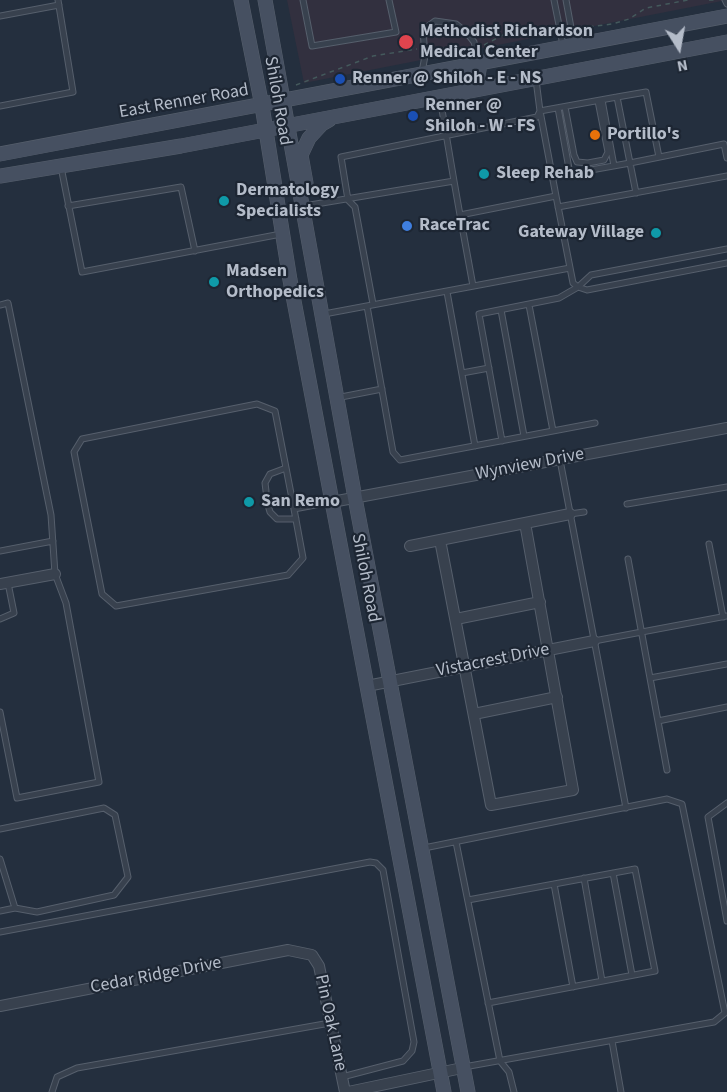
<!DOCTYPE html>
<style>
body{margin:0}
#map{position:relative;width:727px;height:1092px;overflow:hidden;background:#242f3e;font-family:"Source Sans 3",sans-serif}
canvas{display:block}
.north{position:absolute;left:649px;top:18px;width:60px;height:60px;-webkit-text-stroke:4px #1d2633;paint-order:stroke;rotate:169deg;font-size:16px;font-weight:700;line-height:24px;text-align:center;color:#b4bcc9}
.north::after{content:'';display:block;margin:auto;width:21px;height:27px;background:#b4bcc9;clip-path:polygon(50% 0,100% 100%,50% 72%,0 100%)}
</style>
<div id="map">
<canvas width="727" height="1092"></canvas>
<div class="north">N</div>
</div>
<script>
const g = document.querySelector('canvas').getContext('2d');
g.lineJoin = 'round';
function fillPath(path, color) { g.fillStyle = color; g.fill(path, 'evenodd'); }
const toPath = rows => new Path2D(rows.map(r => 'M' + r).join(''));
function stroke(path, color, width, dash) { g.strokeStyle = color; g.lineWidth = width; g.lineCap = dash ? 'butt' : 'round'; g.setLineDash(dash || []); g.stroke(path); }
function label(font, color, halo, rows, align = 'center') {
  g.font = font + ' "Source Sans 3",sans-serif'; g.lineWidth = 4.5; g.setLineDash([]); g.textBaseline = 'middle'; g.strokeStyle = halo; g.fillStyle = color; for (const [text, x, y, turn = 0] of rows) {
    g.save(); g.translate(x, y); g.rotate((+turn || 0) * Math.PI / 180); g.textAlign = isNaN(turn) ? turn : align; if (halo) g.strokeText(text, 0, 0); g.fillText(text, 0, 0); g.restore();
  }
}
fillPath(toPath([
 [287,0,727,0,304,83]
]), '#32303f');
const lane = toPath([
 [303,0,312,46,396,32,389,0],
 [554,0,563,45],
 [566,0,574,44],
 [725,0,727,4],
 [0,16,59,5],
 [422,72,425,56,423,30,435,21,456,24,467,33,474,42,479,62],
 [602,100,614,166],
 [0,106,73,92,58,0],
 [565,107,574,155,577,162,588,163,604,160,608,152,598,101],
 [558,108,570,174],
 [61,167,82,272,281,234],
 [552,177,630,163,617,97,646,92,659,157],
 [454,181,460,215,556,196,540,111,617,97],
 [636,193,630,163,724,144,727,158],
 [556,196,573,283,578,287,587,290,727,263],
 [68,206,181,187,195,251],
 [304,206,454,181,440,98],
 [558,207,727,176],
 [460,215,473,286],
 [447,292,475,446],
 [373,304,355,207,348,200,341,157,537,117,540,111,536,80],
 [0,305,8,303,51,515,55,574,66,603,99,782,17,798,0,712],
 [529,305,553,431],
 [367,306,393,452,400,460,595,423],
 [501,310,524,436],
 [324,314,570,268],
 [462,373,489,368],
 [336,398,382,389],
 [502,441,479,314,559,298,578,287,591,275,727,249],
 [560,460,626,808],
 [266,491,265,483,270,474,286,468],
 [627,504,727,487],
 [268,505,270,512,277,519,296,519],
 [294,509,275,411,257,404,82,439,74,452,102,594,116,606,288,575,303,558,294,509,331,502],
 [570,514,584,512],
 [709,544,723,617],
 [0,551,53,541],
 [628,559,667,770],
 [0,619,14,613,8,583],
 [594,641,727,616],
 [650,678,727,664],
 [658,721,727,707],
 [727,803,708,817,727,921],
 [0,829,104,808,115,815,128,877,114,895,37,912,15,908,0,859],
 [456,842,500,1061,509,1072,514,1092],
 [424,848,667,799,682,804,725,1013,714,1022,464,1067],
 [613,873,632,975],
 [584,878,602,981],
 [554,884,573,987],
 [468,900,635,869,655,971,488,1003],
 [0,911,15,908],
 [0,932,370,862,376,863,383,870,414,1042,412,1051,403,1061,342,1077],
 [612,1041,621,1092],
 [52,1092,57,1077,77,1068,330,1023]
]);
const street = toPath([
 [332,502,727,428],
 [440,540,491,805,573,790,525,523],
 [410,546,570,514],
 [0,584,55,574],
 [456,619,540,602],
 [367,686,594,641],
 [474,714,557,697],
 [0,1006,288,950,312,955,319,966,345,1092],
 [348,1092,462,1068]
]);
const secondary = toPath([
 [241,0,262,106,290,280,444,1092],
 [265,0,355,498,468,1092],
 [466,92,478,76,480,64],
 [0,154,727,16],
 [0,176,181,146,727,42],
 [306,183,301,155,309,138,322,124,329,120]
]);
stroke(lane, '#565f6c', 7);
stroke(street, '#565f6c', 12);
stroke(secondary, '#565f6c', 15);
stroke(toPath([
 [709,0,717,0],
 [580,28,612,24,629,19,646,8,688,0],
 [484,45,503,35,516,32,552,32],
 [434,48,468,48],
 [296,85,373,56,417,49]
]), '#44595c', 1.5, [4.5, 4.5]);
stroke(lane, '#38414e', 5);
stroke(street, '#38414e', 10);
stroke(secondary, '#465061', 14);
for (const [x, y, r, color] of [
 [406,42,8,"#e0444e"],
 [340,79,6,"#1a4fb4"],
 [413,116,6,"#1a4fb4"],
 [595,135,6,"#e8710a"],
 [484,174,6,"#0f9aa8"],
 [224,201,6,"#0f9aa8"],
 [407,226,6,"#3f7fe0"],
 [656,233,6,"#0f9aa8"],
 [214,282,6,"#0f9aa8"],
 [249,502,6,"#0f9aa8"]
]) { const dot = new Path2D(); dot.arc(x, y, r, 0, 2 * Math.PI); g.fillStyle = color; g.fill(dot); stroke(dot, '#1d2633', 2); }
label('bold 18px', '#b4bcc9', '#1d2633', [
 ["Methodist Richardson",420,32],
 ["Medical Center",420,53],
 ["Renner @ Shiloh - E - NS",352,79],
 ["Renner @",425,106],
 ["Shiloh - W - FS",425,127],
 ["Portillo's",607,135],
 ["Sleep Rehab",496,174],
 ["Dermatology",236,191],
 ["Specialists",236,212],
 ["RaceTrac",419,226],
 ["Gateway Village",644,233,"right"],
 ["Madsen",226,272],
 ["Orthopedics",226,293],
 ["San Remo",261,502]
], 'left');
label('18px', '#b4bcc9', '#1d2633', [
 ["Shiloh Road",277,101,80],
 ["East Renner Road",184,102,-10],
 ["Wynview Drive",530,465,-11],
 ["Shiloh Road",365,578,79],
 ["Vistacrest Drive",493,661,-11],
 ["Cedar Ridge Drive",156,976,-11],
 ["Pin Oak Lane",330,1023,78]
]);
</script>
